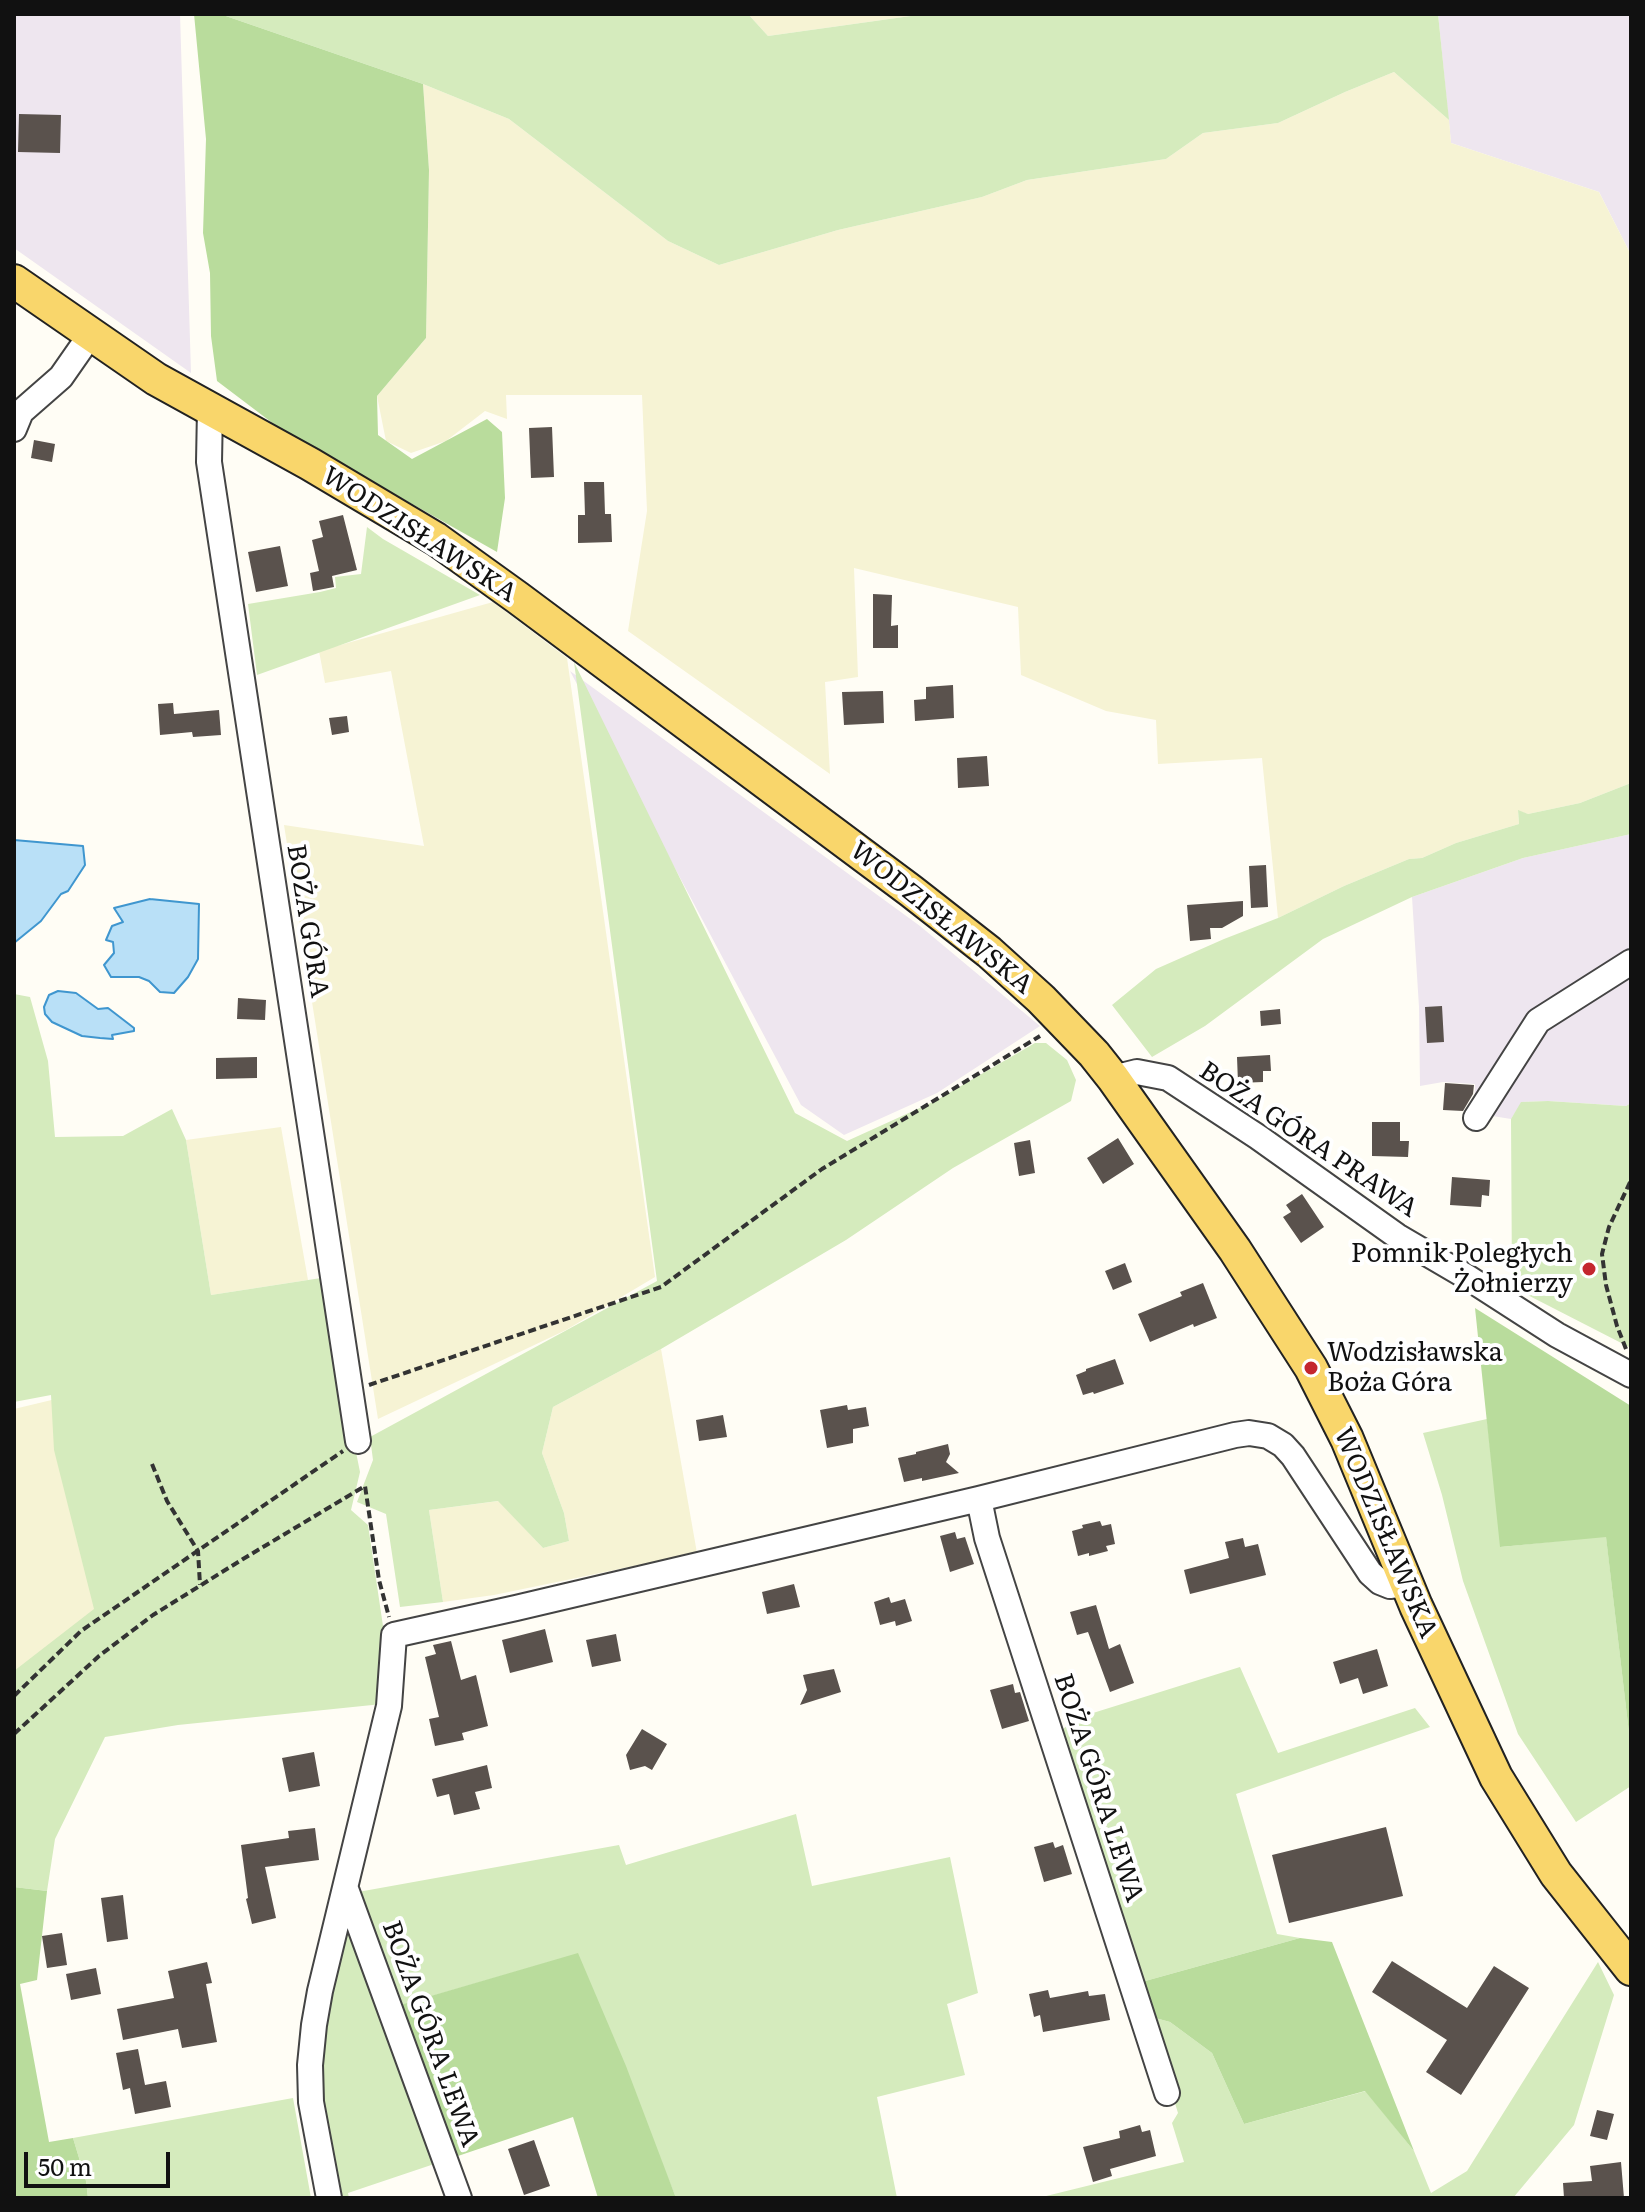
<!DOCTYPE html>
<meta charset="utf-8">
<style>
body{margin:0}
#map{position:relative;width:1645px;height:2212px;overflow:hidden;background:#fffdf5;font-family:Literata,serif}
canvas{display:block}
.frame{position:absolute;inset:0;border:16px solid #111;pointer-events:none}
.scale{position:absolute;left:24px;top:2152px;width:146px;height:36px;box-sizing:border-box;border:4px solid #111;border-top:0;padding-left:10px;font-size:24px;line-height:28px;white-space:nowrap;color:#111;-webkit-text-stroke:6px #fff;paint-order:stroke}
</style>
<div id="map">
<canvas width="1645" height="2212"></canvas>
<div class="frame"></div>
<div class="scale">50 m</div>
</div>
<script>
const g = document.querySelector('canvas').getContext('2d');
g.lineJoin = 'round';
function fillPath(path, color) { g.fillStyle = color; g.fill(path, 'evenodd'); }
const toPath = rows => new Path2D(rows.map(r => 'M' + r).join(''));
function stroke(path, color, width, dash) { g.strokeStyle = color; g.lineWidth = width; g.lineCap = dash ? 'butt' : 'round'; g.setLineDash(dash || []); g.stroke(path); }
function label(font, color, halo, rows, align = 'center') {
  g.font = font + ' Literata,serif'; g.lineWidth = 8; g.setLineDash([]); g.textBaseline = 'middle'; g.strokeStyle = halo; g.fillStyle = color; for (const [text, x, y, turn = 0] of rows) {
    g.save(); g.translate(x, y); g.rotate((+turn || 0) * Math.PI / 180); g.textAlign = isNaN(turn) ? turn : align; if (halo) g.strokeText(text, 0, 0); g.fillText(text, 0, 0); g.restore();
  }
}
fillPath(toPath([
 [14,14,180,14,191,373,14,248],
 [1438,14,1631,14,1631,255,1599,192,1451,143],
 [570,671,920,926,1040,1026,937,1093,844,1135,801,1105],
 [1631,834,1631,1103,1626,1106,1548,1101,1522,1102,1511,1119,1474,1113,1475,1084,1443,1082,1420,1086,1419,1007,1412,897,1523,858]
]), '#eee6ef');
fillPath(toPath([
 [748,14,925,14,768,36],
 [1394,72,1449,120,1451,143,1599,192,1631,255,1631,783,1580,803,1528,814,1518,811,1519,824,1456,843,1422,858,1409,859,1344,886,1278,918,1262,758,1158,764,1156,720,1106,711,1021,675,1018,607,854,568,858,677,825,682,830,774,628,631,647,511,642,395,506,395,507,419,485,411,446,441,411,453,386,441,377,396,426,338,429,170,423,84,509,119,668,241,719,265,838,230,982,197,1027,180,1166,159,1203,133,1278,123,1345,92],
 [493,602,567,658,655,1277,566,1330,378,1419,284,825,424,846,391,671,325,683,319,651],
 [281,1127,308,1280,211,1295,186,1140],
 [661,1349,697,1553,494,1595,443,1602,429,1510,499,1501,543,1548,569,1541,564,1513,542,1453,553,1407],
 [60,1398,105,1600,14,1687,14,1409]
]), '#f6f3d4');
fillPath(toPath([
 [220,14,748,14,768,36,925,14,1438,14,1449,120,1394,72,1345,92,1278,123,1203,133,1166,159,1027,180,982,197,838,230,719,265,668,241,509,119,423,84],
 [367,527,383,539,480,595,257,675,248,604,320,592,336,588,335,577,361,574],
 [574,662,795,1113,847,1141,935,1101,1035,1043,1046,1043,1067,1060,1076,1080,1071,1101,953,1168,846,1240,661,1349,553,1407,542,1453,564,1513,569,1541,543,1548,498,1501,429,1510,443,1602,400,1607,386,1514,357,1502,373,1460,370,1437,657,1281],
 [1631,783,1631,834,1523,858,1412,897,1323,939,1205,1026,1152,1057,1112,1005,1156,969,1224,939,1278,918,1344,886,1409,859,1422,858,1456,843,1519,824,1518,810,1528,814,1580,803],
 [14,994,30,997,48,1061,55,1137,123,1136,172,1109,186,1140,211,1295,321,1278,360,1472,351,1510,368,1525,387,1653,382,1704,178,1725,105,1737,55,1839,47,1891,14,1887,14,1671,94,1609,54,1450,51,1395,14,1402],
 [1548,1101,1626,1106,1631,1103,1631,1348,1512,1287,1511,1119,1521,1102],
 [1487,1419,1501,1547,1606,1536,1631,1750,1631,1786,1576,1822,1518,1734,1463,1581,1442,1495,1423,1433],
 [1240,1667,1278,1753,1415,1708,1430,1727,1236,1794,1277,1934,1300,1938,1138,1983,1063,1729,1077,1718],
 [796,1814,812,1886,950,1857,978,1993,947,2004,965,2075,877,2097,897,2198,676,2198,577,1954,401,2005,455,2157,348,2193,349,2198,335,2198,315,2076,345,1913,358,1892,619,1845,626,1865],
 [1598,1962,1614,1995,1574,2125,1513,2198,1038,2198,1184,2162,1172,2123,1178,2113,1148,2016,1170,2022,1212,2053,1244,2124,1366,2091,1414,2151,1431,2193,1467,2171],
 [293,2098,311,2198,88,2198,86,2181,73,2138]
]), '#d5ebbd');
fillPath(toPath([
 [194,14,220,14,423,84,429,170,426,338,377,396,378,435,412,459,487,419,502,432,505,498,497,552,283,431,217,381,211,336,210,273,203,233,206,139],
 [1475,1308,1631,1406,1631,1750,1606,1537,1500,1547],
 [14,1887,47,1891,37,1980,20,1984,49,2142,73,2138,86,2181,88,2198,14,2198],
 [1300,1938,1332,1942,1414,2151,1365,2091,1244,2124,1212,2053,1170,2022,1148,2016,1138,1983],
 [578,1953,626,2066,676,2198,598,2198,573,2117,455,2157,400,2005]
]), '#b9dc9c');
const water = toPath([
 [14,840,83,846,85,865,68,891,61,894,41,921,14,943,14,840],
 [150,899,199,904,198,959,188,977,174,993,160,992,149,981,139,977,111,977,104,965,114,953,113,942,106,940,112,926,123,922,114,908,150,899],
 [58,991,76,993,98,1009,108,1008,134,1028,134,1031,112,1035,113,1039,100,1038,82,1036,52,1022,45,1014,44,1007,49,995,58,991]
]);
fillPath(water, '#b9e0f7');
stroke(water, '#3f96cf', 2);
fillPath(toPath([
 [19,114,61,115,60,153,18,152],
 [552,427,554,477,531,478,529,428],
 [34,440,55,444,52,462,31,458],
 [584,482,604,482,605,514,611,514,612,542,578,543,578,515,585,515],
 [343,515,357,570,332,576,334,587,313,591,310,573,319,571,312,540,323,537,319,521],
 [280,546,288,586,256,592,248,552],
 [873,594,892,595,891,626,898,625,898,648,873,648],
 [953,685,954,718,915,721,914,700,926,699,926,687],
 [883,691,884,723,844,725,842,692],
 [173,703,174,714,219,710,221,735,193,737,192,732,160,735,158,704],
 [347,716,349,732,332,735,329,718],
 [987,756,989,786,958,788,957,758],
 [1266,865,1268,907,1251,908,1249,866],
 [1243,901,1243,916,1222,928,1210,928,1211,939,1190,941,1187,905],
 [238,998,266,1000,265,1020,237,1019],
 [1442,1006,1444,1042,1427,1043,1425,1007],
 [1280,1009,1281,1024,1261,1026,1260,1011],
 [1270,1055,1271,1071,1263,1071,1263,1082,1238,1083,1237,1057],
 [257,1057,257,1078,216,1079,216,1058],
 [1445,1083,1474,1085,1473,1094,1463,1111,1443,1110],
 [1372,1122,1400,1122,1400,1141,1409,1141,1408,1157,1372,1156],
 [1118,1138,1134,1164,1103,1184,1087,1158],
 [1030,1140,1035,1173,1019,1176,1014,1143],
 [1452,1177,1490,1180,1489,1196,1482,1195,1481,1207,1450,1205],
 [1302,1194,1324,1227,1301,1243,1283,1217,1291,1212,1286,1205],
 [1125,1263,1132,1282,1113,1290,1105,1271],
 [1203,1283,1217,1318,1194,1327,1193,1324,1150,1342,1138,1314,1182,1296,1180,1292],
 [1115,1359,1124,1384,1094,1394,1093,1392,1083,1395,1076,1375,1086,1371,1086,1369],
 [847,1405,848,1410,866,1407,869,1426,853,1429,853,1443,827,1448,820,1410],
 [723,1415,727,1437,699,1441,696,1420],
 [948,1444,950,1454,946,1462,959,1473,922,1481,922,1478,904,1482,898,1458,916,1454,916,1452],
 [1100,1521,1102,1526,1111,1524,1115,1544,1106,1546,1108,1551,1089,1556,1089,1553,1078,1556,1072,1531,1083,1528,1082,1525],
 [955,1532,957,1539,965,1537,974,1564,950,1572,940,1536],
 [1243,1538,1245,1547,1258,1544,1266,1575,1190,1594,1184,1570,1229,1558,1225,1542],
 [794,1584,800,1607,767,1614,762,1592],
 [889,1597,891,1603,905,1599,912,1621,896,1626,895,1621,880,1625,874,1602],
 [1096,1605,1109,1649,1120,1644,1134,1683,1110,1692,1088,1632,1077,1635,1070,1612],
 [545,1629,553,1662,510,1673,502,1640],
 [616,1634,621,1661,592,1667,586,1640],
 [451,1641,461,1680,476,1675,488,1726,462,1733,464,1740,435,1746,429,1719,439,1717,425,1657,436,1654,433,1645],
 [1377,1649,1388,1686,1363,1694,1358,1678,1340,1684,1333,1662],
 [834,1669,841,1692,800,1705,807,1690,803,1675],
 [1013,1684,1015,1693,1020,1692,1029,1721,1002,1729,990,1690],
 [642,1729,667,1744,652,1770,645,1766,630,1770,626,1755],
 [314,1752,320,1786,289,1792,282,1758],
 [487,1765,492,1788,475,1792,480,1809,454,1815,449,1794,437,1797,432,1779],
 [1386,1827,1403,1896,1289,1923,1272,1855],
 [315,1828,319,1860,265,1867,276,1918,252,1924,246,1899,248,1898,241,1845,289,1838,288,1831],
 [1053,1842,1055,1848,1063,1845,1072,1874,1044,1882,1034,1847],
 [123,1895,128,1939,107,1942,101,1898],
 [62,1933,67,1965,47,1968,42,1936],
 [1392,1961,1467,2008,1494,1966,1529,1988,1461,2095,1426,2072,1447,2040,1372,1992],
 [207,1962,212,1983,206,1984,217,2042,182,2048,178,2029,123,2040,117,2009,174,1998,168,1971],
 [96,1968,101,1994,71,2000,66,1974],
 [1048,1990,1050,1998,1088,1991,1089,1996,1105,1994,1110,2020,1043,2032,1040,2015,1034,2017,1029,1994],
 [138,2049,145,2085,166,2081,171,2107,135,2114,130,2088,123,2090,116,2053],
 [1597,2110,1614,2114,1607,2140,1590,2136],
 [1140,2125,1142,2132,1150,2130,1156,2156,1110,2169,1112,2176,1093,2182,1083,2147,1120,2138,1119,2131],
 [534,2140,550,2186,524,2195,508,2149],
 [1621,2162,1624,2198,1564,2198,1563,2183,1592,2181,1590,2166]
]), '#5a524d');
const minor = toPath([
 [210,409,209,462,358,1441],
 [14,429,21,412,61,377,91,334],
 [1113,1078,1137,1072,1168,1078,1258,1137,1397,1236,1467,1277,1557,1335,1631,1375],
 [1476,1118,1538,1021,1631,962],
 [979,1499,987,1538,1167,2093],
 [346,1889,459,2198],
 [329,2198,311,2102,310,2065,314,2025,320,1991,389,1706,394,1635,516,1608,979,1499,1235,1435,1249,1433,1268,1436,1283,1445,1293,1456,1370,1573,1380,1582,1390,1586,1406,1584]
]);
const major = toPath([
 [14,281,156,379,310,464,436,539,518,598,911,891,989,952,1041,999,1094,1054,1113,1078,1235,1250,1311,1368,1347,1439,1416,1606,1496,1777,1556,1874,1631,1969]
]);
stroke(minor, '#444', 28);
stroke(major, '#222', 36);
stroke(toPath([
 [1626,1349,1617,1326,1606,1285,1602,1254,1609,1227,1631,1180],
 [369,1385,661,1287,822,1169,1040,1036],
 [152,1464,167,1501,198,1551,200,1585],
 [14,1696,81,1631,343,1451],
 [14,1734,99,1656,153,1615,243,1559,365,1486,379,1580,389,1617]
]), '#333', 4, [8, 4]);
stroke(minor, '#fff', 24);
stroke(major, '#f9d66b', 32);
for (const [x, y, r, color] of [
 [1589,1269,8,"#c4262e"],
 [1311,1368,8,"#c4262e"]
]) { const dot = new Path2D(); dot.arc(x, y, r, 0, 2 * Math.PI); g.fillStyle = color; g.fill(dot); stroke(dot, '#fff', 3); }
label('26px', '#111', '#fff', [
 ["WODZISŁAWSKA",419,535,33],
 ["WODZISŁAWSKA",941,918,39],
 ["BOŻA GÓRA",307,921,81],
 ["BOŻA GÓRA PRAWA",1308,1140,34],
 ["WODZISŁAWSKA",1385,1533,67],
 ["BOŻA GÓRA LEWA",1098,1788,72],
 ["BOŻA GÓRA LEWA",430,2034,70]
]);
label('26px', '#111', '#fff', [
 ["Pomnik Poległych",1573,1254],
 ["Żołnierzy",1573,1284],
 ["Wodzisławska",1327,1353,"left"],
 ["Boża Góra",1327,1383,"left"]
], 'right');
</script>
